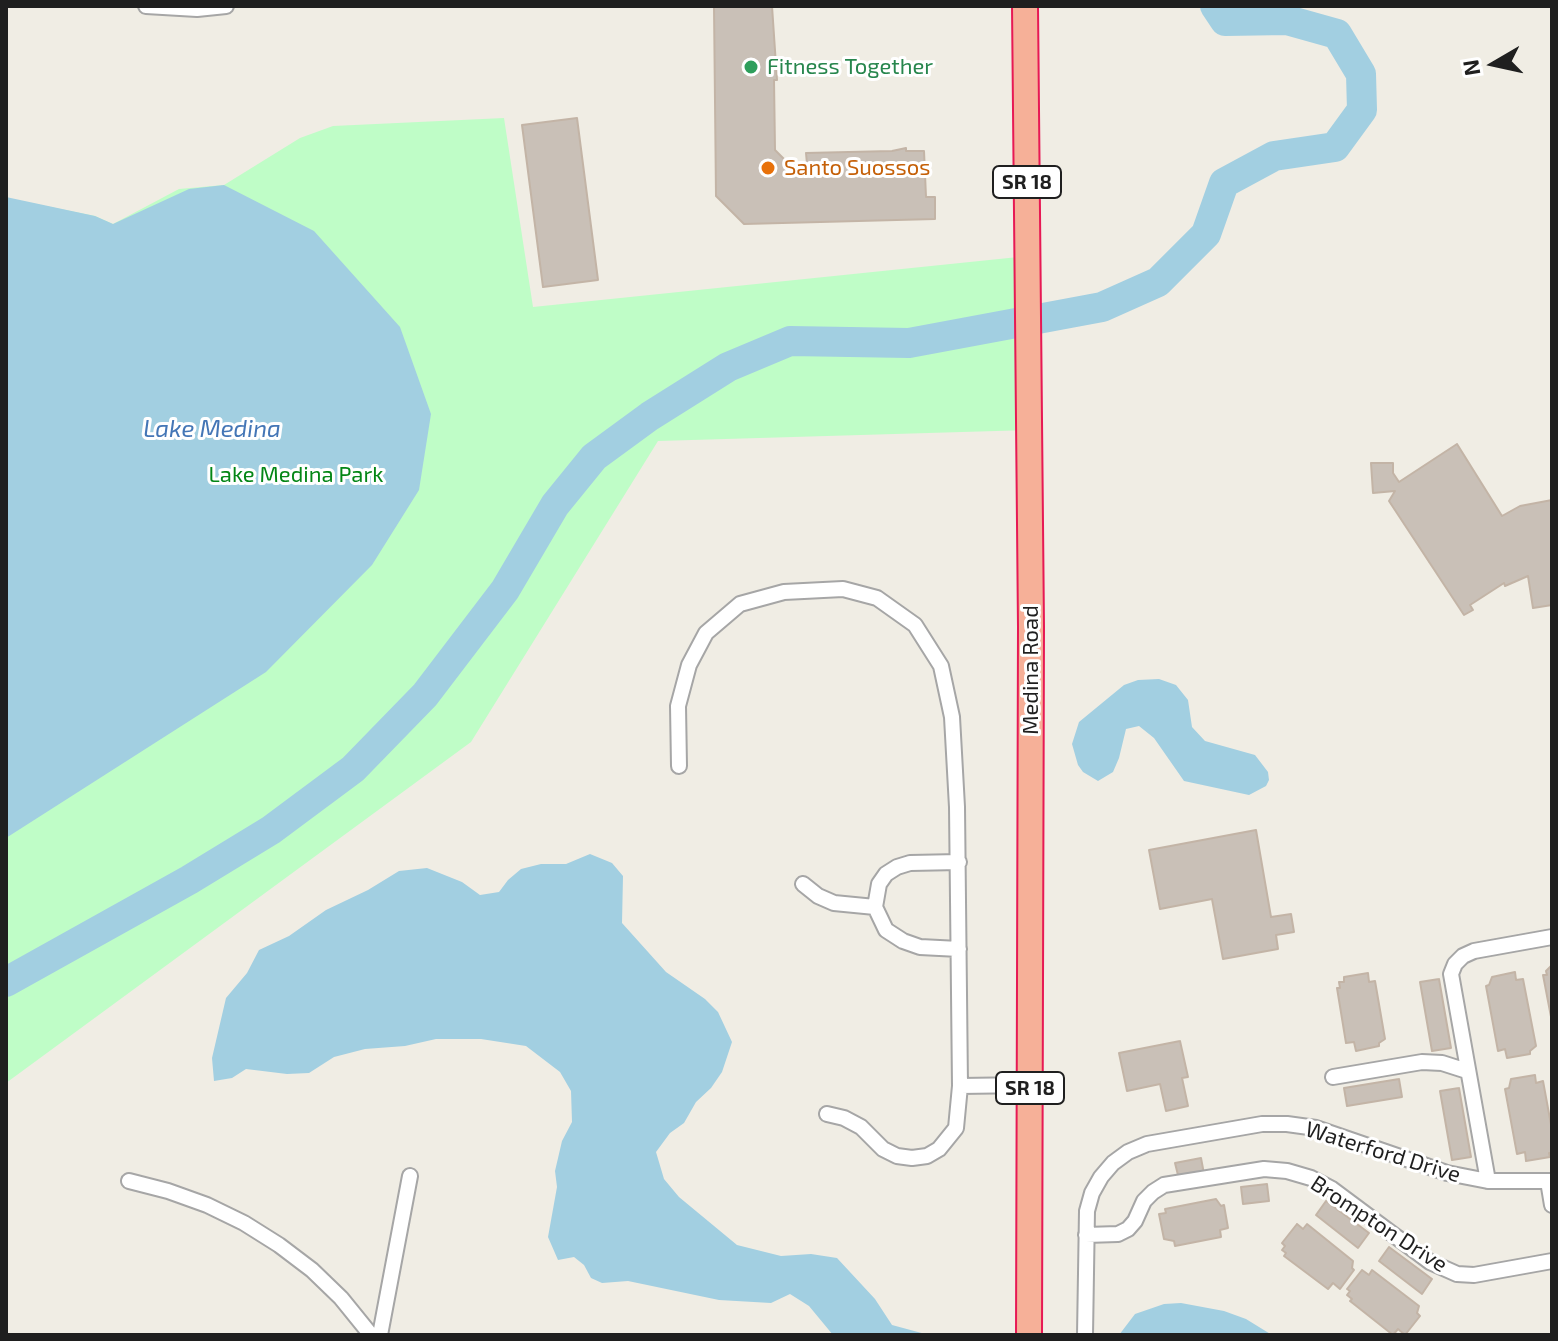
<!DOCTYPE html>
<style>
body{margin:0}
#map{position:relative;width:1558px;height:1341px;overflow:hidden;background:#f0ede4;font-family:"Exo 2",sans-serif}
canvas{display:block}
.frame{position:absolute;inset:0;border:8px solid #1f1f1f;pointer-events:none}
.north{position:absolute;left:1454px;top:24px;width:80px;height:80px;-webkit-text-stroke:6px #fff;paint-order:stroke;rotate:261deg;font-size:22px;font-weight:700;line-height:32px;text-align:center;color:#1f1f1f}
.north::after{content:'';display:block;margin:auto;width:28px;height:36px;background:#1f1f1f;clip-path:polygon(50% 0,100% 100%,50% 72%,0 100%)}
</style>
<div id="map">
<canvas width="1558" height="1341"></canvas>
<div class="frame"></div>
<div class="north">N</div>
</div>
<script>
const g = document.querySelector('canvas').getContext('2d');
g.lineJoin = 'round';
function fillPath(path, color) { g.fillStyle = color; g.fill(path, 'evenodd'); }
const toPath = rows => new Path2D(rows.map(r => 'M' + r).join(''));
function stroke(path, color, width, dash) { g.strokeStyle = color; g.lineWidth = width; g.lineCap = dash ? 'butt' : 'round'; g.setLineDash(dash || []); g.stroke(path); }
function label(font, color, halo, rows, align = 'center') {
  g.font = font + ' "Exo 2",sans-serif'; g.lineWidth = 6; g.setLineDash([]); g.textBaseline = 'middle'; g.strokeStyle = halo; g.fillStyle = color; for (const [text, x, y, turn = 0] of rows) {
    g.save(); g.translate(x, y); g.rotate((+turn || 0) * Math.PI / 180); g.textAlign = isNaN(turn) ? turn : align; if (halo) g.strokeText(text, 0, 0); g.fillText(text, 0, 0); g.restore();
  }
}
fillPath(toPath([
 [504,118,533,307,1028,256,1030,430,658,441,471,742,6,1083,6,198,95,216,113,224,179,189,224,185,300,138,333,126]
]), '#bffdc7');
fillPath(toPath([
 [224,185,314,231,400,327,431,414,419,490,372,565,266,672,6,838,6,197,95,216,113,224,189,189],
 [1159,679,1176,685,1188,700,1192,727,1205,741,1255,755,1268,772,1269,780,1266,786,1249,795,1184,781,1154,738,1139,726,1126,729,1119,758,1113,772,1098,781,1083,772,1078,765,1072,744,1079,722,1124,685,1138,680],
 [590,854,612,863,623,876,622,923,666,972,705,999,718,1012,732,1042,722,1072,711,1088,696,1102,684,1123,670,1133,656,1152,664,1179,679,1197,737,1245,781,1256,811,1254,837,1258,875,1299,892,1325,929,1335,833,1335,809,1306,790,1294,771,1303,719,1300,628,1281,602,1283,591,1278,584,1265,574,1257,558,1260,548,1237,557,1187,555,1171,562,1141,572,1122,571,1091,560,1072,526,1046,481,1039,436,1039,405,1046,365,1049,334,1057,309,1073,287,1074,246,1069,232,1078,214,1081,212,1058,226,998,247,973,259,950,289,936,326,910,368,890,399,871,427,868,462,882,480,895,499,892,508,880,521,869,541,864,566,864],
 [1181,1303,1224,1311,1246,1319,1272,1335,1119,1335,1135,1314,1164,1304]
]), '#a2cfe1');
stroke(toPath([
 [6,982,189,880,271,830,353,769,425,695,505,590,555,505,594,457,650,416,728,367,790,341,909,343,1102,307,1158,282,1206,234,1224,183,1274,156,1335,147,1362,110,1361,74,1337,34,1287,20,1225,21,1215,6]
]), '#a2cfe1', 30);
const building = toPath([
 [714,6,772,6,777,80,774,80,775,150,790,165,807,164,806,153,892,151,906,148,906,151,924,151,926,197,935,197,935,219,744,224,716,196,714,6],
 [577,118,598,280,543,287,522,125,577,118],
 [1457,444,1502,516,1520,506,1552,500,1552,605,1533,608,1528,576,1505,586,1504,583,1470,605,1473,610,1464,615,1389,501,1395,491,1373,493,1371,463,1393,463,1393,473,1399,482,1457,444],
 [1256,830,1271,917,1291,914,1294,932,1276,935,1278,949,1223,959,1212,899,1160,909,1149,850,1256,830],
 [1552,965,1552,1022,1543,975,1547,975,1546,971,1552,965],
 [1515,972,1516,980,1523,979,1536,1046,1530,1051,1530,1054,1507,1058,1505,1049,1498,1051,1486,986,1489,985,1492,977,1515,972],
 [1368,973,1369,982,1375,981,1385,1039,1379,1043,1379,1046,1356,1051,1354,1042,1346,1043,1337,988,1340,988,1339,982,1344,982,1344,977,1368,973],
 [1439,979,1451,1048,1432,1051,1420,982,1439,979],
 [1180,1041,1188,1077,1182,1078,1188,1106,1166,1111,1160,1084,1127,1091,1119,1053,1180,1041],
 [1535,1075,1536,1083,1543,1081,1552,1130,1552,1153,1549,1153,1550,1157,1526,1161,1525,1152,1517,1154,1505,1089,1509,1088,1511,1079,1535,1075],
 [1399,1079,1402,1097,1347,1106,1344,1088,1399,1079],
 [1459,1088,1471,1157,1452,1160,1440,1091,1459,1088],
 [1201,1158,1204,1174,1179,1179,1175,1163,1201,1158],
 [1267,1184,1269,1201,1243,1204,1241,1187,1267,1184],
 [1216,1199,1221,1206,1224,1205,1228,1228,1220,1230,1221,1237,1175,1246,1174,1241,1164,1239,1159,1214,1166,1213,1165,1209,1216,1199],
 [1326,1201,1369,1233,1358,1248,1316,1215,1326,1201],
 [1297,1224,1303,1229,1307,1224,1353,1261,1352,1268,1354,1270,1340,1289,1333,1283,1328,1289,1284,1256,1286,1253,1282,1250,1285,1246,1282,1243,1297,1224],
 [1389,1247,1432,1279,1422,1294,1379,1261,1389,1247],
 [1362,1270,1369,1275,1372,1270,1419,1306,1417,1313,1420,1316,1405,1335,1398,1329,1393,1335,1350,1301,1352,1299,1347,1295,1350,1291,1347,1289,1362,1270]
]);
fillPath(building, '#c9c0b7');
stroke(building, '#c3b4a6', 2);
const minor = toPath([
 [146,6,197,9,226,6],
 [679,766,678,706,689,665,706,633,740,604,784,592,843,589,877,598,915,625,941,666,952,717,957,807,960,1086,956,1128,939,1149,927,1156,912,1158,897,1156,883,1149,861,1127,844,1118,827,1114],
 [959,862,910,863,897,867,886,874,879,884,875,907,886,930,903,941,920,947,959,949],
 [803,884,818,896,834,903,875,907],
 [1333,1077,1422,1062,1442,1063,1467,1071],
 [960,1086,1030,1085],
 [129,1181,168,1191,207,1205,244,1223,279,1245,312,1270,341,1298,371,1335],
 [1488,1181,1451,974,1455,964,1463,956,1474,951,1552,937],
 [1548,1181,1552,1205],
 [1086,1235,1118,1234,1128,1229,1135,1221,1144,1201,1153,1192,1164,1185,1264,1169,1287,1171,1311,1178,1332,1189,1430,1262,1457,1274,1474,1275,1552,1261],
 [380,1335,410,1176],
 [1085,1335,1087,1211,1092,1193,1101,1177,1113,1163,1128,1152,1147,1144,1262,1124,1287,1124,1316,1128,1447,1173,1488,1181,1552,1181]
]);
const trunk = toPath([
 [1025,6,1031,627,1029,1335]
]);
stroke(minor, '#a6a6a6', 18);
stroke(trunk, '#e71954', 28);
stroke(minor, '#fff', 14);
stroke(trunk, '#f6b098', 24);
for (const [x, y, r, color] of [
 [751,67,8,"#2e9e5b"],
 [768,168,8,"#e8710a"]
]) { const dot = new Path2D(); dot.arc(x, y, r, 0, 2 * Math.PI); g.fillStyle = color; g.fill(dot); stroke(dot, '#fff', 3); }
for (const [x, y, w] of [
 [1027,182,68],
 [1030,1088,68]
]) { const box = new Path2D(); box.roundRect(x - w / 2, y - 16, w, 32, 6); g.fillStyle = '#fff'; g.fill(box); stroke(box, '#1f1f1f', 2); }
label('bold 20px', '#1f1f1f', null, [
 ["SR 18",1027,182],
 ["SR 18",1030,1088]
]);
label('22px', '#27864d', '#fff', [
 ["Fitness Together",767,67]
], 'left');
label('22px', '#c56008', '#fff', [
 ["Santo Suossos",784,168]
], 'left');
label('22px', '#048616', '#fff', [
 ["Lake Medina Park",296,475]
]);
label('22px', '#1f1f1f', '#fff', [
 ["Medina Road",1031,670,-90],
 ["Waterford Drive",1383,1152,17],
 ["Brompton Drive",1379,1224,33]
]);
label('italic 24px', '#4476b6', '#fff', [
 ["Lake Medina",212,429]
]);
</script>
